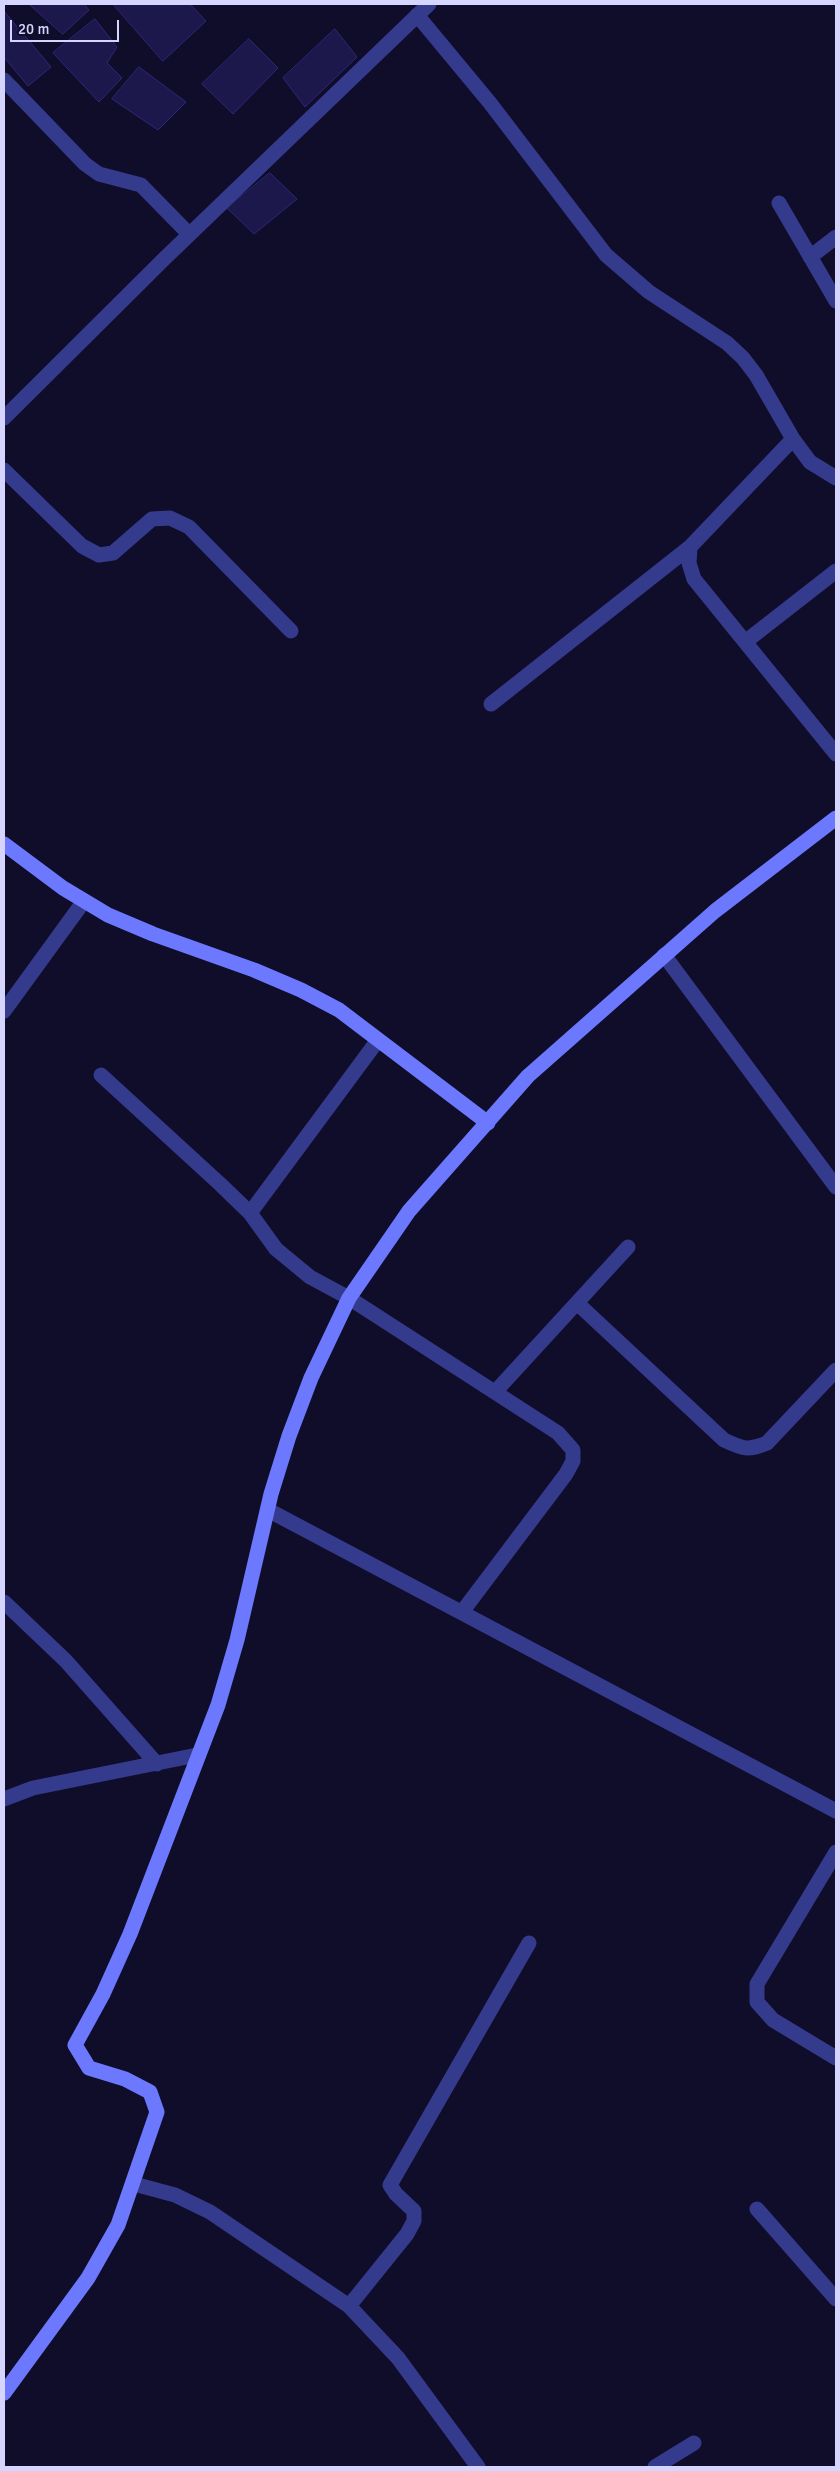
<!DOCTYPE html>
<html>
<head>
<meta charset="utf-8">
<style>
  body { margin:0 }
  #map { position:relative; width:840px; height:2471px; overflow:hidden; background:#0f0d29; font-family:Signika,sans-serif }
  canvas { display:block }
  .frame { position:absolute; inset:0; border:5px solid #d6d5ff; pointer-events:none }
  .scale { position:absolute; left:10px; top:20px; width:109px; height:22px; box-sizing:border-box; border:2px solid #d6d5ff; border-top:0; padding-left:6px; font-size:15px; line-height:18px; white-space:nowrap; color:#d6d5ff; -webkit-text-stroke:4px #0f0d29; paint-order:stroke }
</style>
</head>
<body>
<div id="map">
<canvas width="840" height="2471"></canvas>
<div class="frame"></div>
<div class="scale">20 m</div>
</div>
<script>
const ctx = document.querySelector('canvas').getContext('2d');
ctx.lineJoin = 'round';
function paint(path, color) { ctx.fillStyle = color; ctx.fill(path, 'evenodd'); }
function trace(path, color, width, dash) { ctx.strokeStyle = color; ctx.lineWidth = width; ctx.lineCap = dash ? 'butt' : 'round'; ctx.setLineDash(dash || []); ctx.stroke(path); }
const building = new Path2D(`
  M29,4H84L89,10L63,34Z
  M113,4H190L206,21L163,61Z
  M4,11L51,67L28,86L4,57Z
  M95,19L117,47L107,63L122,78L99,102L53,53Z
  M335,29L357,57L305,107L283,78Z
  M249,39L278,68L233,114L202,84Z
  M139,67L186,102L158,130L112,99Z
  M270,173L297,199L254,234L227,208Z`);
paint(building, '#1c184c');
trace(building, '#2f277a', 1);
trace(new Path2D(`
  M664,955L836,1187`), '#343a8c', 15);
trace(new Path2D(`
  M417,15L490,103L606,255L649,292L727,343L743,358L756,375L793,439L810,462L836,478
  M4,80L85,164L99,174L141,185L189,234
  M779,203L836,301
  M810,257L836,237
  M4,418L164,259L429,4
  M793,439L690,547L689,563L694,579L836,754
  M4,470L82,546L99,555L113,553L152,519L170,518L189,527L291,631
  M745,642L836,571
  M491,704L690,547
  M4,1011L84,901
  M101,1075L220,1184L250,1213L276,1249L310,1277L349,1298L558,1433L573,1450V1461L566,1474L462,1612
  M250,1213L378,1040
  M577,1303L724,1440C743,1449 748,1451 767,1443L836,1370
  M495,1392L628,1247
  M268,1510L836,1811
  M4,1602L66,1661L157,1764
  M4,1799L33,1788L197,1755
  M836,1852L757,1984V2002L773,2020L836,2058
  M134,2184L175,2195L210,2212L349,2306L398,2358L478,2467
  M757,2209L836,2299
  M349,2306L407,2234L414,2221V2211L396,2194L390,2185L529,1943
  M655,2467L694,2443`), '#343a8c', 15);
trace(new Path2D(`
  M4,844L63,888L108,915L153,934L254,970L301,990L339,1010L488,1123
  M4,2393L88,2278L118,2225L157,2112L150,2092L125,2079L89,2068L75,2045L103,1994L130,1934L218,1705L237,1640L271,1494L289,1436L311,1378L349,1298L409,1211L528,1076L715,911L836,818`), '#6c79ff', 15);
</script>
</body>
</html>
